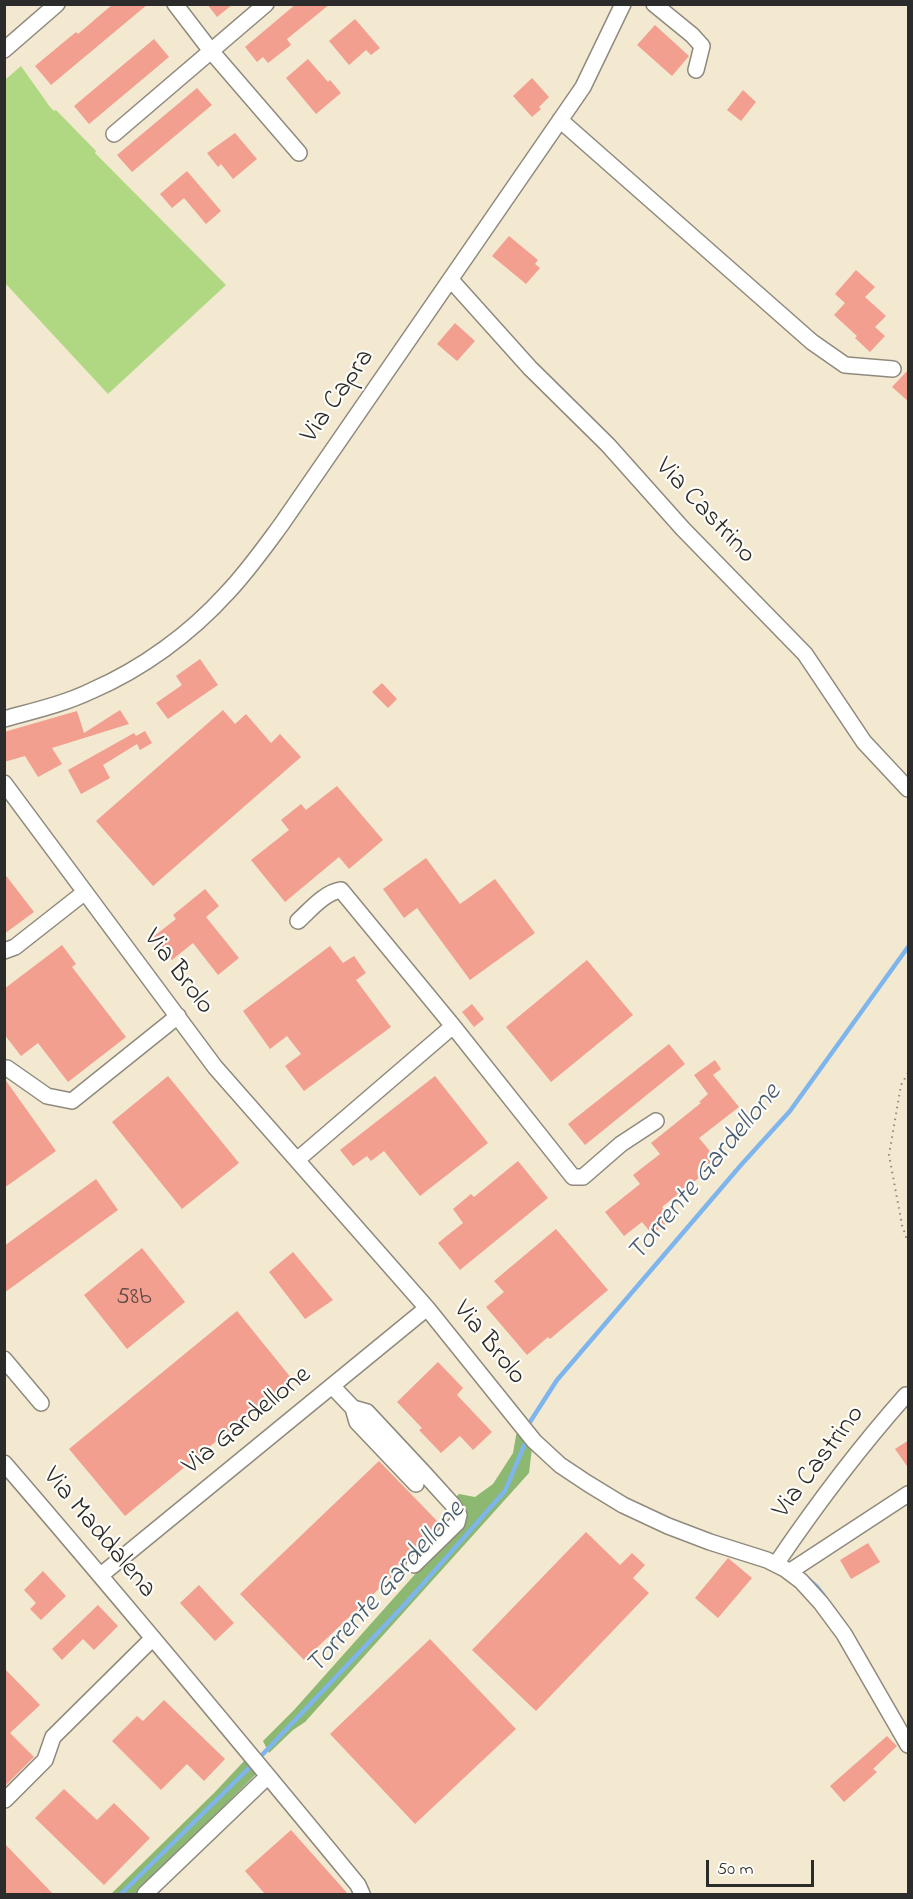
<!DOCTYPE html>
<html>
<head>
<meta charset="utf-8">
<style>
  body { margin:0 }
  #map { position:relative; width:913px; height:1899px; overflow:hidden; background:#f3e8d0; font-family:"Indie Flower",sans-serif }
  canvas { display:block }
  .frame { position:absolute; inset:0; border:6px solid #2b2b2b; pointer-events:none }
  .scale { position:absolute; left:706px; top:1860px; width:108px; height:27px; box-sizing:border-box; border:3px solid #2b2b2b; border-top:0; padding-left:8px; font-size:18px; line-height:21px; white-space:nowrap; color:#2b2b2b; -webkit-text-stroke:4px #fdfcf7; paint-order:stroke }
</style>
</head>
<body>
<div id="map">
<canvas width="913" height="1899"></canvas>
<div class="frame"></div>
<div class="scale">50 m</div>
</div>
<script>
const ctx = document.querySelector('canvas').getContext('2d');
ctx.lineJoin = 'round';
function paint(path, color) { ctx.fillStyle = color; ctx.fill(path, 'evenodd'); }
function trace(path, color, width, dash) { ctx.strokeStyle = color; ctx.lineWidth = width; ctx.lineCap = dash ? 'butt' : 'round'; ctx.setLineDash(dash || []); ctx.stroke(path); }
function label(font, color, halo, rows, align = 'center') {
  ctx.font = font + ' "Indie Flower",sans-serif'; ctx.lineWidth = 4.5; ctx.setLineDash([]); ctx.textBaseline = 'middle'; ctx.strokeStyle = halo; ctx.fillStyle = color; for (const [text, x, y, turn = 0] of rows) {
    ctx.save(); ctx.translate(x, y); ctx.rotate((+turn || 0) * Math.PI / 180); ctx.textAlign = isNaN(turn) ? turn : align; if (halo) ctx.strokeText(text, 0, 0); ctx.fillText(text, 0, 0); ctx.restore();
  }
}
paint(new Path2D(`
  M21,66L50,107L54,111L56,110L96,151L95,153L226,285L108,394L5,283V80Z`), '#b0d883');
paint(new Path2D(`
  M517,1430L532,1448L529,1473L305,1722L293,1730L269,1753L263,1741L294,1710L467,1516L453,1500L459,1494L475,1497L493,1484L513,1453Z
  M245,1760L257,1773L137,1894H111L215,1792Z`), '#8cb871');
trace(new Path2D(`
  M530,1422L557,1380L741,1165L790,1111L908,947
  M807,1578L817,1587L824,1596
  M263,1754L407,1602L505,1491L526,1441
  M121,1894L250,1767`), '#7eb5ed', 4.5);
paint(new Path2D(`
  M113,4H148L51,85L35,66L76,32L78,34Z
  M207,4H233L217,17Z
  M296,4H330L287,39L291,45L268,63L263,57L257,62L245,47Z
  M355,19L380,48L371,55L366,50L349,65L329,41Z
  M655,25L689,56L672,76L637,45Z
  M154,39L169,57L89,124L74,106Z
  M308,59L328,82L330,80L341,93L316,114L286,78Z
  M532,78L549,97L539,107L541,109L532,117L513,96Z
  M197,88L212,105L132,172L117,155Z
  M743,90L756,102L741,121L727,110Z
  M235,133L257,159L233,179L221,164L218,167L207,153Z
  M187,171L221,211L206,224L184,198L172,208L160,194Z
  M509,236L538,260L535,264L540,268L526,284L492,256Z
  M856,270L875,287L865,297L886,316L875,327L885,336L870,352L855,338L857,336L834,315L845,303L835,294Z
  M455,323L475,341L457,361L437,344Z
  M909,369V402L892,387Z
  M200,659L218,685L168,719L156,703L182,685L176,676Z
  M382,683L397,699L388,708L372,692Z
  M120,710L129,724L52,748L62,764L38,777L25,756L4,762V732L77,711L84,733Z
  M223,710L235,724L246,714L271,743L280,734L301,757L153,886L96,821Z
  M145,731L152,743L140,750L137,744L103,765L110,778L81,794L68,770L134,733L136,736Z
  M337,786L383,840L349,869L339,857L285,902L251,860L289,830L281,820L301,804L306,810Z
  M426,858L460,904L495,879L535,933L470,980L417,908L404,918L383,889Z
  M4,873L34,912L4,934Z
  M205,889L219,906L206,917L239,958L218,975L193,943L172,960L153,937L176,919L173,915Z
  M62,945L76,964L72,967L126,1037L68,1082L38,1043L21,1056L4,1034V989Z
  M330,946L343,963L354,956L366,973L356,980L391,1027L304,1091L285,1066L301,1054L287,1036L270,1049L243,1011Z
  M587,960L633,1015L551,1082L506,1027Z
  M472,1004L484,1019L474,1027L462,1012Z
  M669,1044L685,1064L585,1145L568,1124Z
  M715,1060L721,1069L713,1075L739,1107L699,1138L719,1162L662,1207L672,1219L652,1234L642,1222L624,1236L605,1212L640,1184L633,1175L660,1154L651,1143L701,1103L699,1102L708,1094L694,1075Z
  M168,1076L239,1163L182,1209L112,1122Z
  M435,1076L488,1143L420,1196L384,1151L371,1161L367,1156L353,1166L340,1150Z
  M4,1078L56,1151L4,1188Z
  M518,1161L548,1198L460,1270L438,1243L463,1223L453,1209L471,1194L474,1197Z
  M96,1179L118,1210L4,1293V1246Z
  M556,1229L608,1290L550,1339L548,1337L527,1355L486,1307L504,1292L494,1281Z
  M142,1248L185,1302L127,1349L84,1295Z
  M293,1252L333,1300L305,1319L269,1272Z
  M237,1311L292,1379L125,1516L69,1449Z
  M438,1362L463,1388L457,1395L492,1432L473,1450L460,1436L441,1453L419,1430L422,1428L397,1402Z
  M909,1440V1469L895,1449Z
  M379,1461L441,1525L407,1558L405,1564L304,1660L240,1594Z
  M586,1532L620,1565L632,1553L645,1565L633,1578L649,1593L536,1711L472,1650Z
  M868,1543L880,1562L851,1579L840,1560Z
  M728,1558L752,1578L718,1618L695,1598Z
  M43,1571L66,1596L41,1620L30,1609L36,1603L24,1590Z
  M199,1585L234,1623L215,1641L180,1603Z
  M98,1605L118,1626L94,1650L83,1639L62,1660L52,1649Z
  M430,1639L516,1729L415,1824L330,1734Z
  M4,1668L40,1705L10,1733L34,1757L4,1787Z
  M164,1700L225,1759L204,1781L187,1764L161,1790L112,1741L137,1716L143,1721Z
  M887,1736L897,1746L873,1769L877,1772L844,1802L830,1786Z
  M64,1789L97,1820L114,1803L150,1838L104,1885L35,1818Z
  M291,1830L348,1894H265L245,1871Z
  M4,1843L53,1894H4Z`), '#f29f90');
const minor = new Path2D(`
  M175,4L211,51L299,153
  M654,4L692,35L702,46L696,70
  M4,50L57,4
  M560,120L812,342L845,365L893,369
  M114,134L266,4
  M451,280L530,368L608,445L683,529L805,654L864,742L908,789
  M4,719C33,711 64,704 91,691C142,669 190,634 227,593C247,572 264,548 281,525L583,87L623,4
  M4,783L215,1067L427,1308L534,1441L560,1465L587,1483L623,1505L668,1526L710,1542L767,1560L785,1569L801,1581L821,1603L844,1634L908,1745
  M298,921C310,910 325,892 341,890L453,1026L573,1177H583L621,1144L656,1121
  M4,951L15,947L85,892
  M4,1069L7,1068L47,1096L72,1101L178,1016
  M297,1160L453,1026
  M4,1359L41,1403
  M332,1386L353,1408L357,1422L416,1484
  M353,1408L367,1412L423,1472L452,1504L459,1515L457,1523L414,1565
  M4,1463C124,1602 241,1743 358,1885L362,1894
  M776,1564C816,1505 859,1448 906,1395L908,1397
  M789,1572L908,1494
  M101,1575L427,1308
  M5,1800L45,1760L53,1737L153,1638
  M145,1894L268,1776`);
trace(minor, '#8f8a7e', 18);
trace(new Path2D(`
  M908,1073L901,1085L889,1155L902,1225L908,1243`), '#8f8a7e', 2, [1.5, 4.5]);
trace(minor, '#fff', 15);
label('24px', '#5d4844', null, [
  ["58b",134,1299]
]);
label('27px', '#2b2b2b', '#fdfcf7', [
  ["Via Capra",339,397,-55],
  ["Via Castrino",704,512,47],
  ["Via Brolo",177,973,53],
  ["Via Brolo",488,1344,51],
  ["Via Gardellone",248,1422,-39],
  ["Via Castrino",820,1463,-53],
  ["Via Maddalena",98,1534,50]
]);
label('italic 28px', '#485b6f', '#fdfcf7', [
  ["Torrente Gardellone",706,1174,-50],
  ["Torrente Gardellone",387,1589,-48]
]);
</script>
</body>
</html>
